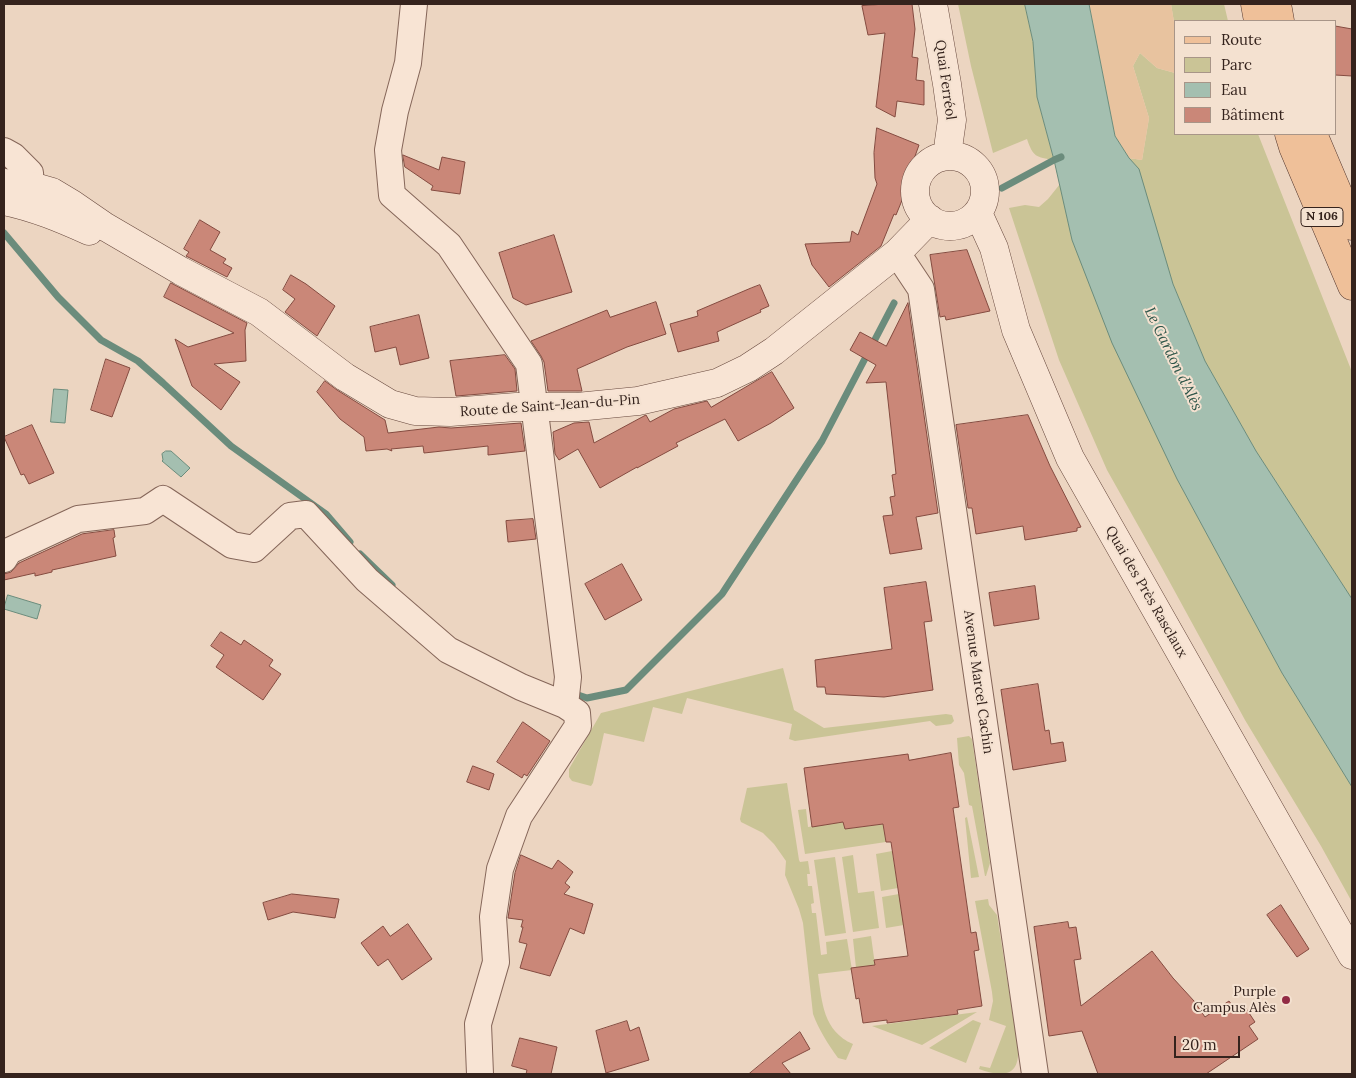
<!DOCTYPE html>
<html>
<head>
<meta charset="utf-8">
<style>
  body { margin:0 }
  #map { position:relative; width:1356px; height:1078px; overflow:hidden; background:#ecd5c1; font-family:Lora,serif }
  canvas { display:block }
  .frame { position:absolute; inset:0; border:5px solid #35231d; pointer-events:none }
  .legend { position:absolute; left:1174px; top:20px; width:162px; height:115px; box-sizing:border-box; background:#f4e1d0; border:1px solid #a89588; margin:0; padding:6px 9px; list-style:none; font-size:15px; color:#35231d }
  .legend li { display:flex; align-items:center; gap:10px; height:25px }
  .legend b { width:25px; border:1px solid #a89588 }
  .scale { position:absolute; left:1174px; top:1036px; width:66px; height:22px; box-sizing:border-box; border:2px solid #35231d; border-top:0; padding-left:6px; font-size:15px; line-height:18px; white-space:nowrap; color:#35231d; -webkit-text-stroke:4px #f4e1d0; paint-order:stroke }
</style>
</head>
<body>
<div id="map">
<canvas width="1356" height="1078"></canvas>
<div class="frame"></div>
<ul class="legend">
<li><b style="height:6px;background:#efc099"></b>Route</li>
<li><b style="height:14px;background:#cac496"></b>Parc</li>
<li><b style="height:14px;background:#a4bfb0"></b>Eau</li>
<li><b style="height:14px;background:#ca8778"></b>Bâtiment</li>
</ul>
<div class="scale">20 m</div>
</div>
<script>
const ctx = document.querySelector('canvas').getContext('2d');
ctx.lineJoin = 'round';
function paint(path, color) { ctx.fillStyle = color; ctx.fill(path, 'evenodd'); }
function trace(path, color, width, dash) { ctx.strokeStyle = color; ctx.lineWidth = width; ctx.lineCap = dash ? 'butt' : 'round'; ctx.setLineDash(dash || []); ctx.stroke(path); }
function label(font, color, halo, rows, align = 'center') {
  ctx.font = font + ' Lora,serif'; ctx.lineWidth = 4; ctx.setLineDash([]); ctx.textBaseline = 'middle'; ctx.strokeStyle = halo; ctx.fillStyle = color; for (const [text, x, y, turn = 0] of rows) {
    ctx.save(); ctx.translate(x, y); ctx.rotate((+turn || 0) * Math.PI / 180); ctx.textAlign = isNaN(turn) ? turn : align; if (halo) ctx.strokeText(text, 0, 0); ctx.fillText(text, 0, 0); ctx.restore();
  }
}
paint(new Path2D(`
  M958,4H1025L1033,42L1037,97L1054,160C1036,157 1033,157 1027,139L993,153L971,66Z
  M1171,4H1224L1228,21H1175V28Z
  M1140,53L1157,68L1175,73V134H1258L1352,372V599L1256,451L1205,361L1173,284L1129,158L1142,160L1149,118L1133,66Z
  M1060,184L1072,240L1177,479L1282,673L1352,787V902L1321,846L1245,720L1162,568L1107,470L1059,360L1009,208L1025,205L1039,207L1048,199Z
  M783,668L794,710L824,728L946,714L952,715L954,721L951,724L936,726L930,721L795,741L789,739L792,724L687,698L682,714L653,707L644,742L604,733L593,783L591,786L572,781L569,777V769L601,713Z
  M969,736L972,739L990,863L986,876H985L972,806L969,805L964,773L959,765L957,738Z
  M787,783L799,860L800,862L808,861L810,874H807L808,886H812L814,903L811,904L812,913H816L821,955L827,954L826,942L847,939L852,970L818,974C822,1002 823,1031 853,1044L846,1060L838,1058C828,1044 819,1030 813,1014L803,923L799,909L785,875L786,861L774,844L763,833L741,822L740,819L747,788Z
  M806,809L808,827L843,822L845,829L883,824L886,842L805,854L798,810Z
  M967,817L979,877L971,878L965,818Z
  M892,851L898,888L881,891L876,854Z
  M853,855L858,893L874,891L879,928L853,932L842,857Z
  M835,857L846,933L825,936L814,860Z
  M899,894L904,925L886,928L882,897Z
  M988,899L989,905L997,915L1018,1048C1020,1078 1001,1077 979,1069L980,1066L990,1068L1006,1026L989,1020L993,1001L992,992L975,901Z
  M871,936L875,965L856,968L853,939Z
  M977,1012L922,1045L872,1026Z
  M973,1020L981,1023L966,1063L929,1048Z`), '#cac496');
paint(new Path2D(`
  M1089,4H1171L1175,28V73L1157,68L1140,53L1133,66L1149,118L1142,160L1129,158L1115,136Z`), '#e8c39f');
const water = new Path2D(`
  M1025,4H1089L1115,136L1129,158L1139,169L1173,284L1205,361L1256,451L1352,599V787L1282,673L1177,479L1112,343L1072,240L1054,160L1037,97L1033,42Z
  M54,389L68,390L65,423L51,422Z
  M166,451H171L190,468L181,477L162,461L163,460L162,454Z
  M8,595L41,605L37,619L4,609Z`);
paint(water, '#a4bfb0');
trace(water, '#6b8c7c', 1);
trace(new Path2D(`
  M1002,188L1054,160L1061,157
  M4,233L58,297L101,340L138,361L163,383L231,446L326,514L350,542
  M360,554L392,585
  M572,693L587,698L626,690L722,594L822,441L894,303`), '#6b8c7c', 7);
const building = new Path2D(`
  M886,4H912L915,29L912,57L918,58L916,80L924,81V105L897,101L895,117L876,107L885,33L868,35L862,6Z
  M1335,26L1352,29V76L1335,75Z
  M877,128L919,145L904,187L907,188L896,215L894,214L881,246L829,287L812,265L805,244L850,242L852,231L858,235L877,184L875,178L874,153Z
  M403,155L439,170L442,157L465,162L460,194L431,190L433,186L405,167Z
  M200,220L220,232L210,250L226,259L223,263L232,268L227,277L186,256L189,252L184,249Z
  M554,235L572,292L526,305L513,298L499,253Z
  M967,250L990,311L946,320L945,316L940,317L930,255Z
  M291,275L306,284L335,306L317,336L285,312L295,299L283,290Z
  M171,283L247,323L245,330L246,361L214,364L240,382L221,410L192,386L175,339L188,347L234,333L164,297Z
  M760,285L769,306L760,310L761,312L717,332L719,341L678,352L670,324L698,316L697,311L751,288Z
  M656,302L666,334L627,347L577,369L582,391H548L544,362L541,356L531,341L607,310L610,317Z
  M908,303L938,513L916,517L922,549L890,554L883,516L893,515L890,497L895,496L892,475L896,474L886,382L866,383L876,365L850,350L860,332L886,346Z
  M419,315L429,358L400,365L396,347L375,352L370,327Z
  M505,355L515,369L517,391L456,396L450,361Z
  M106,359L130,368L112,417L91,410Z
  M772,372L794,408L771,423L738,441L725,419L676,443L678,446L637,468V467L600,488L578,449L559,460L555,454L553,432L574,423L589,422L594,443L644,416L646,415L650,422L674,409L707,401L711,407Z
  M325,381L337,390L385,420L388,433L439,427L451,428L521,423L525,451L488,455V446L424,453L423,446L391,449L392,451L387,449L366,451L364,437L340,419L317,392Z
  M1028,415L1050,466L1081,527L1077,528V531L1025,540L1023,526L976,534L972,508H968L956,425Z
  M32,425L54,473L29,484L24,474L21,475L4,437Z
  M533,519L536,539L508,542L506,521Z
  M114,530L115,537L113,538L116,556L52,570V572L35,576V573L4,580V574L11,572L19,563L82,534Z
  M622,564L642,600L605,620L585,584Z
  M926,582L932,621L924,622L933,690L884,697L826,694L825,687H817L815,660L892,649L884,588Z
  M1035,586L1039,619L994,626L989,593Z
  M221,632L241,645L244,640L273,660L269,666L281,674L263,700L216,667L224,655L211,646Z
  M1038,684L1045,731L1049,730L1051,744L1063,742L1066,761L1013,770L1001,690Z
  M523,722L550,741L527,776L524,774L522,778L497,762Z
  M951,753L959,807L953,808L971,933L976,932L979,950L974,951L982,1006L957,1010L958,1014L887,1023V1020L863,1023L859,998L856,999L851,968L875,965L874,960L908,956L891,842H886L883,824L845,829L843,822L812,827L804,768L908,754L909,760Z
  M473,766L494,774L489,790L467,782Z
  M521,855L552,869L558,860L573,872L565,883L570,887L564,894L593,904L584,934L570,928L550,976L520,968L527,944L519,942L523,927H521L523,920L508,918L515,873Z
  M292,894L339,899L335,918L293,912L268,920L263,903Z
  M1281,905L1309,949L1297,957L1267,915Z
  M1068,922L1069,928L1076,927L1081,959L1074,960L1081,1006L1152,951L1173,978L1194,1001L1205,1017L1229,1001L1237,1012L1245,1007L1255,1022L1249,1026L1258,1039L1206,1074H1098L1082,1031L1049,1036L1034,927Z
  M408,924L432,959L402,980L388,959L378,966L361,943L383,926L390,936Z
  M627,1021L630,1031L639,1027L649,1060L606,1073L596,1031Z
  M800,1032L810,1049L782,1063L791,1074H749Z
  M520,1038L557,1047L551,1074H526L527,1070L512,1066Z`);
paint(building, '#ca8778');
trace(building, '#844b40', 1);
const minor = new Path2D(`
  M414,4L408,63L395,111L388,150L392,195L449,245L529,364L568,677L565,705
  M4,151L13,156L30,173L31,186
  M897,253L921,289L1035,1074
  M4,559L9,551L78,519L145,511L163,499L232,545L254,549L290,516L306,514L367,580L448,650L521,687L565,705L577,713L578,726L519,816L500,869L493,917L496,962L478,1024L480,1074`);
const secondary = new Path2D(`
  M933,4L947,84L952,120L949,141L948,156
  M915 191a35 35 0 1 1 70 0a35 35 0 1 1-70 0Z
  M4,183L31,186L52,192L72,204L104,226L181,271L259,312L345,377L390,404L415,411L450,412L516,407H577L638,401L717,383L748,368L774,351L897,253L930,219
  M4,201C34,207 62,219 89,231
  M978,213L994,248L1016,330L1070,458L1352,955`);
const primary = new Path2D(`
  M1255,4L1258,21
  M1277,4L1280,21
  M1289,134L1293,147L1352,286
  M1313,134L1352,226`);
trace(minor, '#856659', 28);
trace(secondary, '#67483d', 29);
trace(primary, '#53362e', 29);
trace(minor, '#f8e4d4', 26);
trace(secondary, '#f8e4d4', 28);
trace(primary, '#efc099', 28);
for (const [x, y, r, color] of [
  [1286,1000,5,"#922b44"]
]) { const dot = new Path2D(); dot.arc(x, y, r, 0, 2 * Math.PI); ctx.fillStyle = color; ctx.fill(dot); trace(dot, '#f4e1d0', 2); }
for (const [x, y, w] of [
  [1322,217,42]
]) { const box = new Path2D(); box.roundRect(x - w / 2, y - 9.5, w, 19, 4); ctx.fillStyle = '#f4e1d0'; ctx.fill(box); trace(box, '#35231d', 1); }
label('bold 12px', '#35231d', null, [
  ["N 106",1322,217]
]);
label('14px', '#35231d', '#f4e1d0', [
  ["Quai Ferréol",945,80,82],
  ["Route de Saint-Jean-du-Pin",550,406,-4],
  ["Quai des Près Rasclaux",1146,592,60],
  ["Avenue Marcel Cachin",978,682,82]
]);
label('14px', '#35231d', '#f4e1d0', [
  ["Purple",1276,992],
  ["Campus Alès",1276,1008]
], 'right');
label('italic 15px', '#2d5549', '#f4e1d0', [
  ["Le Gardon d'Alès",1173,359,64]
]);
</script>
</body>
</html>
